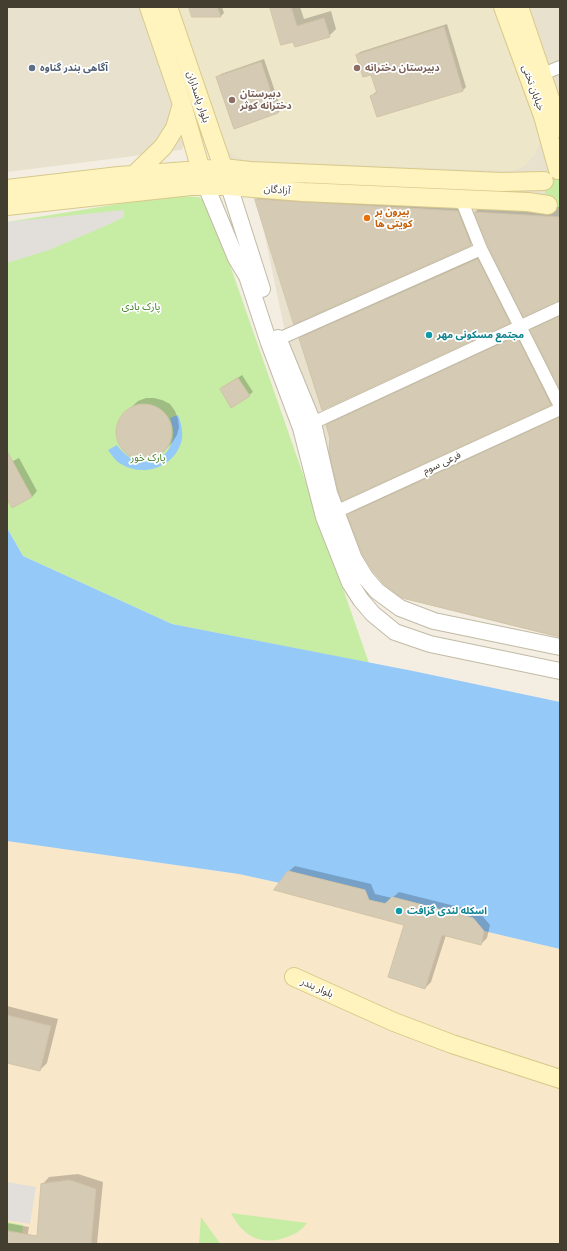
<!DOCTYPE html>
<html>
<head>
<meta charset="utf-8">
<style>
  body { margin:0 }
  #map { position:relative; width:567px; height:1251px; overflow:hidden; background:#f3eee1; font-family:"PT Sans",sans-serif }
  canvas { display:block }
  .frame { position:absolute; inset:0; border:8px solid #443e31; pointer-events:none }
</style>
</head>
<body>
<div id="map">
<canvas width="567" height="1251"></canvas>
<div class="frame"></div>
</div>
<script>
const ctx = document.querySelector('canvas').getContext('2d');
ctx.lineJoin = 'round';
function paint(path, color) { ctx.fillStyle = color; ctx.fill(path, 'evenodd'); }
function trace(path, color, width, dash) { ctx.strokeStyle = color; ctx.lineWidth = width; ctx.lineCap = dash ? 'butt' : 'round'; ctx.setLineDash(dash || []); ctx.stroke(path); }
function label(font, color, halo, rows, align = 'center') {
  ctx.font = font + ' "PT Sans","Noto Sans Arabic",sans-serif'; ctx.lineWidth = 3.5; ctx.setLineDash([]); ctx.textBaseline = 'middle'; ctx.strokeStyle = halo; ctx.fillStyle = color; for (const [text, x, y, turn = 0] of rows) {
    ctx.save(); ctx.translate(x, y); ctx.rotate((+turn || 0) * Math.PI / 180); ctx.textAlign = isNaN(turn) ? turn : align; if (halo) ctx.strokeText(text, 0, 0); ctx.fillText(text, 0, 0); ctx.restore();
  }
}
paint(new Path2D(`
  M7,7H560V638L379,592L324,517L264,232L255,199L225,149L198,126L181,150L7,172Z`), '#e7e1ce');
paint(new Path2D(`
  M7,841L239,874L280,883L275,890L481,945L484,931L560,949V1244H7Z`), '#f8e7c8');
paint(new Path2D(`
  M173,7H495L540,129L541,141L535,154L525,166L512,171L247,161L236,157L225,149Z`), '#eee6c8');
paint(new Path2D(`
  M560,173V208C540,202 540,179 560,173Z
  M179,196L199,197L209,205L369,663L172,624L23,556L7,528V222L143,200Z
  M231,1213L307,1223C301,1231 294,1235 284,1238C260,1246 242,1235 231,1213Z
  M201,1217L219,1242L222,1244H199Z
  M7,1222L23,1225L22,1233L7,1230Z`), '#c7eda4');
paint(new Path2D(`
  M124,210V217L103,227L49,250L7,263V222Z
  M7,1182L36,1187L30,1224L7,1220Z`), '#e2dfda');
paint(new Path2D(`
  M178,415C181,423 183,430 182,439C176,467 144,478 121,464C115,461 112,455 108,450L117,445C133,470 169,466 173,437C174,430 172,424 170,418Z
  M129 431a14 14 0 1 1 28 0a14 14 0 1 1-28 0Z
  M7,528L23,556L172,624L413,671L560,702V949L484,931L473,918L393,897L385,903L369,900L365,890L288,871L280,883L239,874L7,841Z`), '#94c9f8');
paint(new Path2D(`
  M190,7H222L224,13L221,16H193Z
  M271,7H300L304,19L331,11L336,29L329,36L294,41Z
  M447,24L466,87L463,90L371,96L377,91L372,74L357,55L360,52Z
  M264,59L281,109L278,113L218,77L221,74Z
  M266,190L468,201L481,234L471,244L295,323L256,200Z
  M485,203L560,207V300L475,212Z
  M488,249L519,312L509,322L300,339L310,329Z
  M560,312V387L531,330L541,320Z
  M527,327L560,394L550,404L331,438L327,425L338,415Z
  M242,375L253,392L249,395L221,389Z
  M146,398H154L162,400L170,404L175,411L178,419L179,427L177,435L172,443L165,450L158,456L150,459H142L133,458L126,453L121,446L118,438L117,430L119,422L123,415L138,401Z
  M560,413V636L403,597L349,515L358,505Z
  M19,458L37,491L32,497H7V464Z
  M295,866L371,884L375,894L392,898L399,892L479,912L490,925L487,938L481,944L446,935L431,982L425,988L405,924L288,872Z
  M7,1006L58,1019L47,1063L40,1070L7,1062Z
  M78,1174L103,1182L97,1244H37L42,1185L49,1177Z
  M7,1223L29,1227L26,1244H7Z`), '#0003');
const building = new Path2D(`
  M189,7H217L221,17H192Z
  M270,7H291L297,26L324,18L330,37L295,47L293,42L281,45Z
  M444,27L463,91L377,117L370,96L377,93L371,75L363,77L356,55Z
  M261,62L278,113L234,129L216,77Z
  M255,199L458,211L471,245L294,324Z
  M474,212L560,217V301L523,317L488,246Z
  M478,259L510,323L322,410L299,338Z
  M560,316V389L530,330Z
  M517,336L551,405L342,501L338,490L329,452L330,438L326,425Z
  M238,378L250,396L231,408L220,389Z
  M116 432a28 28 0 1 1 56 0a28 28 0 1 1-56 0Z
  M560,417V637L402,598L384,584L373,571L363,555L347,515Z
  M7,451L32,497L12,508L7,499Z
  M288,871L365,890L369,900L385,904L392,897L473,918L484,931L481,945L442,935L425,989L388,977L404,925L274,890Z
  M7,1015L51,1026L40,1071L7,1063Z
  M70,1180L96,1189L91,1244H7V1231L37,1236L41,1184Z`);
paint(building, '#d5cbb5');
trace(building, '#d1c3a7', 1);
const minor = new Path2D(`
  M543,74L560,67
  M461,199L481,249
  M272,342L481,249L560,406
  M306,426L560,308
  M329,515L560,409`);
const tertiary = new Path2D(`
  M206,186L236,258L247,276L269,343L301,428L324,517L350,583L361,600L373,614L395,632L430,644L560,671
  M229,186L262,289
  M278,338L313,423L329,493L354,559L365,577L377,591L400,608L434,621L560,647`);
const secondary = new Path2D(`
  M149,7L182,104L204,181
  M168,7L227,179
  M503,7L543,116L558,170
  M519,7L560,128
  M134,175L163,147L175,128L182,104
  M7,189L119,176L201,170L223,168L250,171L501,182L544,181
  M7,206L191,186H229L303,192L528,202L548,205
  M294,977L394,1022L452,1044L560,1079`);
trace(minor, '#c1baa5', 14);
trace(tertiary, '#c1baa5', 18);
trace(secondary, '#d8c98a', 20);
trace(minor, '#fff', 12);
trace(tertiary, '#fff', 16);
trace(secondary, '#fff4be', 18);
for (const [x, y, r, color] of [
  [32,68,4,"#5c6f8a"],
  [357,68,4,"#8d6e63"],
  [232,100,4,"#8d6e63"],
  [367,218,4,"#e8710a"],
  [429,335,4,"#0f9aa8"],
  [399,911,4,"#0f9aa8"]
]) { const dot = new Path2D(); dot.arc(x, y, r, 0, 2 * Math.PI); ctx.fillStyle = color; ctx.fill(dot); trace(dot, '#fff', 1.5); }
label('bold 10px', '#4e5e75', '#fff', [
  ["آگاهی بندر گناوه",40,68]
], 'left');
label('bold 10px', '#785e54', '#fff', [
  ["دبیرستان دخترانه",365,68],
  ["دبیرستان",240,94],
  ["دخترانه کوثر",240,106]
], 'left');
label('10px', '#443e31', '#fff', [
  ["خیابان تختی",533,88,70],
  ["بلوار پاسداران",198,97,72],
  ["آزادگان",277,190,5],
  ["فرعی سوم",442,463,-25],
  ["بلوار بندر",317,988,24]
]);
label('bold 10px', '#c56008', '#fff', [
  ["بیرون بر",375,212],
  ["کویتی ها",375,224]
], 'left');
label('10px', '#3c7c1f', '#fff', [
  ["پارک بادی",141,307],
  ["پارک خور",148,458]
]);
label('bold 10px', '#0d838f', '#fff', [
  ["مجتمع مسکونی مهر",437,335],
  ["اسکله لندی گزافت",407,911]
], 'left');
</script>
</body>
</html>
